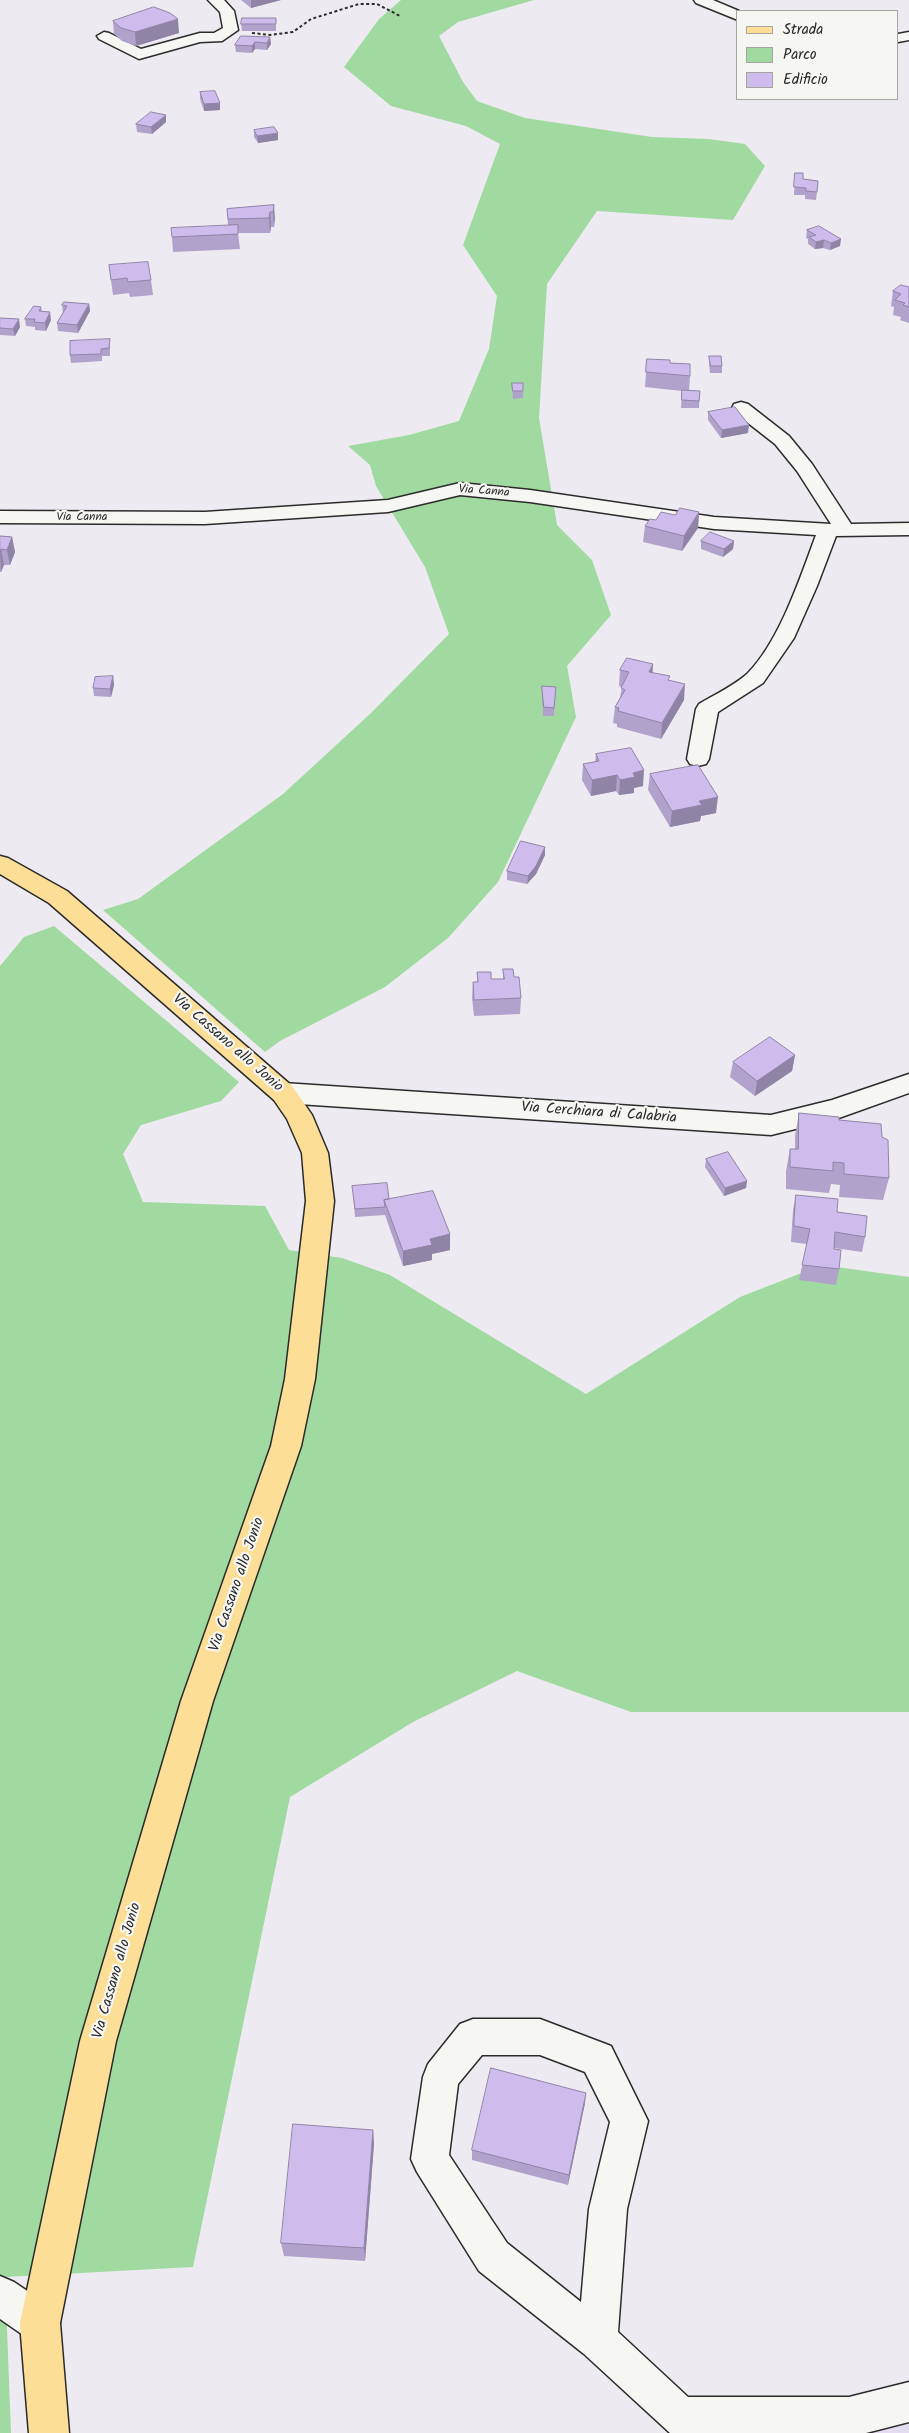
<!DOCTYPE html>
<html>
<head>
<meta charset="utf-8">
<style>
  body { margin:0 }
  #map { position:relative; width:909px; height:2433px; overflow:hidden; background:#eeeaf1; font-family:Kalam,sans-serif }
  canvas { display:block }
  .legend { position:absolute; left:736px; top:10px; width:162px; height:90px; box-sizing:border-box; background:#f6f6f2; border:1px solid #a5a5a2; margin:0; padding:6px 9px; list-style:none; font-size:15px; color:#2b2b2b }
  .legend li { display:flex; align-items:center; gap:10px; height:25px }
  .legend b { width:25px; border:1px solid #a5a5a2 }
</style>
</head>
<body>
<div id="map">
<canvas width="909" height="2433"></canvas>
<ul class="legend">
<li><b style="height:6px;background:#fcde96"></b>Strada</li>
<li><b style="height:14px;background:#a0daa0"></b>Parco</li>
<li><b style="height:14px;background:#cebced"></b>Edificio</li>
</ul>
</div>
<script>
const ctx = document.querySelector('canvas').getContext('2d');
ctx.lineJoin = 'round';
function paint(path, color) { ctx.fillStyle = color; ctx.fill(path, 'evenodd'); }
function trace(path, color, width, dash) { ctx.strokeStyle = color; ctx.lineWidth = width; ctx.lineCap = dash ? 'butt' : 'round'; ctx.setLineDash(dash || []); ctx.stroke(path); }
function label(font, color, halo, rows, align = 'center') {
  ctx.font = font + ' Kalam,sans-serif'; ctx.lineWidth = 4.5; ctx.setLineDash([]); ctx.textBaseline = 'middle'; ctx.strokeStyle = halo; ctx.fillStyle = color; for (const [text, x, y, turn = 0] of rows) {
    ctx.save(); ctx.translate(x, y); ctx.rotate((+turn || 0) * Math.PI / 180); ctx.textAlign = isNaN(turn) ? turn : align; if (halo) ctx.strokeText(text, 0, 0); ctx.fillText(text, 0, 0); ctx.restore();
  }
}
paint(new Path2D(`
  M909,2421V2433H854Z`), '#e4dcf0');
paint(new Path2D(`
  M401,0H534L458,22L439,36L463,82L477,101L525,118L652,137L709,139L745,144L765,166L733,220L597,211L547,284L539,418L557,525L592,560L611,615L567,666L576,717L498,882L448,938L385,987L280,1041L265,1052L103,910L138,899L283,794L371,713L449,634L425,567L376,486L370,465L348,446L409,435L459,421L489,349L497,296L463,245L500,144L466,126L391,106L344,67L379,19Z
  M54,926L239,1082L221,1101L141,1125L123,1154L143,1202L265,1206L289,1250L342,1258L390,1275L586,1394L740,1297L822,1265L909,1277V1712H631L517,1671L413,1722L290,1797L193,2267L5,2277L11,2433H0V966L24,937Z`), '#a0daa0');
const minor = new Path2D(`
  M208,0H224L234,11L238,30L222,41L200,42L139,59L99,39L97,36L104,32L109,33L141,49L200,33H214L223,28L220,12Z
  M694,0H713L739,11L738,20L696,3Z
  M909,32V40L898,42V34Z
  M741,402L748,404L789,436L812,464L851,524L909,523V535L836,536L817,586L794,638L763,683L718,712L709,759L706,764L698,766L690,764L687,759L696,709L699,704C714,695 735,685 748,673C780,640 800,578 816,535L714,529L530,502L460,495L388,512L205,524L0,523V511L205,512L388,500L460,483L530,490L714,517L831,524L797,471L775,444L734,412L732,408L734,404Z
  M909,1074V1093L836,1119L771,1135L283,1103L274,1100L270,1093L274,1086L283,1083L771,1115L832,1100Z
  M473,2019H540L611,2046L648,2121L627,2209L618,2332L688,2397H849L909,2382V2422L866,2433H670L584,2354L479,2271L417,2172L411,2159L423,2077L428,2064L460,2024ZM482,2055H540L585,2072L610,2122L589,2209L581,2302L507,2243L449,2155L458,2084Z
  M0,2276L14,2282L54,2309L60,2323L54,2337L40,2343L26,2337L0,2319Z`);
const major = new Path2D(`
  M0,856L8,858L67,891L292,1086L312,1115L328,1153L334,1201L315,1379L301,1446L213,1701L116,2041L60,2323L69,2433H29L20,2323L80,2041L181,1701L271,1446L285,1379L306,1201L302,1153L287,1119L274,1100L49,903L0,874Z`);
trace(minor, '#2b2b2b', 3);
trace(major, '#2b2b2b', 3);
trace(new Path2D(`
  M252,33L270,35L293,32L311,19L359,4H377L400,16`), '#2b2b2b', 2, [3, 2.5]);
paint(minor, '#f6f6f2');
paint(major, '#fcde96');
paint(new Path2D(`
  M241,0H281L251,8Z
  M276,18V31H242L241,24Z
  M113,21L179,33L136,46L122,41L114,34Z
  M270,37L271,44L267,50L255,49L252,53L236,52L235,45Z
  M200,92L220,110L204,111L200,99Z
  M166,122L152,134L137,132L136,124Z
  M254,130L278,140L258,143L254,137Z
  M795,173L803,179L818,181L816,200L805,199V195H794Z
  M274,205V227H271L270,233H238L240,249L173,252L172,237L228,226L227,209Z
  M807,230L840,246L830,250L823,248L815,249L808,244V239L806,238Z
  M109,265L151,280L153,295L130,297L129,293L113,295Z
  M909,287V323L900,320L901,317L893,315L894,307L891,306L893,291Z
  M89,304L90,311L78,333L58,331L57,323L63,313L62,305Z
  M41,307L42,311L51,320L46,331L35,330V327L26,326L25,319Z
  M0,318L20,327L15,336L0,335Z
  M110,339V356H102V361L71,363L70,355Z
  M709,356L722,366V373H710L709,364Z
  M647,359L670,363L690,376L689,391H700L699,408H681L682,391L645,387Z
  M512,383H523V398L513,399Z
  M708,412L748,433L721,438L708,420Z
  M699,512L698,528L682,551L643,542L645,526L656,520L675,515Z
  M0,536L12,537L15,552L10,565H4L1,572H0Z
  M701,541H734L733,549L723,557L701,549Z
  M653,664L652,673L670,681L684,700L661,739L617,727V724L613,723L615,707L620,698L622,687L619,686L620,670Z
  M113,676L114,685L111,697L94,696L93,688Z
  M542,686L556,687L554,716H543L542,694Z
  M596,754L643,786L634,788V793L619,795L616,791L591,796L582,780L583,764L595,762Z
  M650,774L716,813L701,816L700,821L670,827L648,790Z
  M545,847V855L536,874L527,884L507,880V871Z
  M503,969L514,977L521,998L520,1014L474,1016L472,998L473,982H477V972L491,979H503Z
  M795,1055L792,1071L755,1096L730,1077L733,1062Z
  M799,1113L839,1120L882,1137L889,1178L883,1200L839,1197L840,1185L831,1184L829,1193L786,1189V1171L790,1149H795V1136Z
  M706,1159L747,1181L746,1188L724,1196L705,1167Z
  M353,1194L389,1199L450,1234V1250L432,1254V1260L403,1266L385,1215L355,1217Z
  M796,1195L837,1212L865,1237L862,1252L834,1248L839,1269L836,1285L799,1280L807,1244L791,1242L793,1210Z
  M585,2103L568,2185L472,2160V2150Z
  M373,2130L374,2144L365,2261L284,2256L281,2243Z`), '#b1a2cc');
paint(new Path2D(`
  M251,0H281L251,8Z
  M178,19L179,33L136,46L135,32Z
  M270,37L271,44L267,50V43Z
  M255,42V49L252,53V46Z
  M220,103V110L204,111V104Z
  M166,115V122L152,134L151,127Z
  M278,133V140L258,143L257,136Z
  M274,205L275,219L274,227L273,212Z
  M270,212L271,227L270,233L269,218Z
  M841,239L840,246L830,250L831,243Z
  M824,240L823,248L815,249L816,242Z
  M89,304L90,311L78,333L77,325Z
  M50,312L51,320L46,331L45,323Z
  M19,319L20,327L15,336L13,329Z
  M749,425L748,433L721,438L722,430Z
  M699,512L698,528L682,551L684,536Z
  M12,537L15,552L10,565L7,550Z
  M734,541L733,549L723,557L724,549Z
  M1,549L4,565L1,572L0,551Z
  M653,664L652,679L649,672Z
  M113,676L114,685L111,697L110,689Z
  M685,684L684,700L661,739L662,723Z
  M644,770L643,786L634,788V793L619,795L620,780L633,773Z
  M617,775L616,791L591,796L592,780Z
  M718,797L716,813L701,816L700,821L670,827L672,811L699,801Z
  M545,847V855L536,874L527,884L528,876Z
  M795,1055L792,1071L755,1096L757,1081Z
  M747,1181L746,1188L724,1196L725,1188Z
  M450,1234V1250L432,1254V1260L403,1266V1251L430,1239Z
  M586,2093L585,2103L568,2185L569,2175Z
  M373,2130L374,2144L365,2261L364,2248Z`), '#9084a6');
const building = new Path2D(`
  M154,7L170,13L178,19L135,32L121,28L113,21Z
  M242,18H276V24H241Z
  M241,36L270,37L267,43L255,42L252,46L235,45Z
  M215,91L220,103L204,104L200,92Z
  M151,112L166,115L151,127L136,124Z
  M274,127L278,133L257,136L254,130Z
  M795,173H803V179L818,181L817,192L806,191V188L794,187Z
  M274,205L273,212H270L269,218L228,219L227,209Z
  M238,225V234L172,237L171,228Z
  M819,226L841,239L831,243L824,240L816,242L809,237L816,235L807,230Z
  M148,262L151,280L128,282L127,278L111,280L109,265Z
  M901,285L909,287V307L903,305L905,303L895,300L901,294L893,291Z
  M64,302L89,304L77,325L57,323L67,306L62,305Z
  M34,306L41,307L39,311L50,312L45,323L34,322L35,319H25Z
  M0,318L19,319L13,329L0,328Z
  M110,339L109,348L101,349V354L70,355V341Z
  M709,356H721L722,366H711Z
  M647,359L670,360V363L690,364V376L646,372Z
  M512,383H523V391H513Z
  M682,390L700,391L699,401L682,400Z
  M735,407L749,425L722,430L708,412Z
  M680,508L699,512L684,536L645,526L650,519L656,520L661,512L675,515Z
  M710,532L734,541L724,549L701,541Z
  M0,536L12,537L7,550L1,549L0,551Z
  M627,658L653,664L649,672L670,676L668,680L685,684L662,723L618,711L619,708L615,707L625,690L621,688L629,672L620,670Z
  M113,676L110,689L93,688L95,677Z
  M542,686L556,687L554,708L544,707Z
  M631,748L644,770L633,773L635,777L620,780L617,775L592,780L583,764L599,761L596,754Z
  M698,765L718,797L699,801L702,805L672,811L650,774Z
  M521,841L545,847L536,866L528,876L507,871Z
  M503,969H513L514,977H519L521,998L474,1000L473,982H478L477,972H491V979H504Z
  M770,1037L795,1055L757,1081L733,1062Z
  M799,1113L839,1117V1120L881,1124L882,1137L888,1140L889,1178L844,1174V1163L833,1162V1171L790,1167V1149H798Z
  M728,1152L747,1181L725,1188L706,1159Z
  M387,1183L389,1199L384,1200L385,1207L355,1209L352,1186Z
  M433,1191L450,1234L430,1239L432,1245L403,1251L384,1200Z
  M796,1195L838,1199L837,1212L867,1216L865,1237L835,1232L834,1249L841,1250L839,1269L802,1265L810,1229L794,1226Z
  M491,2068L586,2093L569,2175L472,2150Z
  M293,2124L373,2130L364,2248L281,2243Z`);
paint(building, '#cebced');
trace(building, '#9084a6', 1);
label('12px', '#2b2b2b', '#f6f6f2', [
  ["Via Canna",484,492,4],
  ["Via Canna",82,518]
]);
label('15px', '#2b2b2b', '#f6f6f2', [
  ["Via Cassano allo Jonio",227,1044,41],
  ["Via Cerchiara di Calabria",599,1114,4],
  ["Via Cassano allo Jonio",238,1585,-71],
  ["Via Cassano allo Jonio",118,1971,-74]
]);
</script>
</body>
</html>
